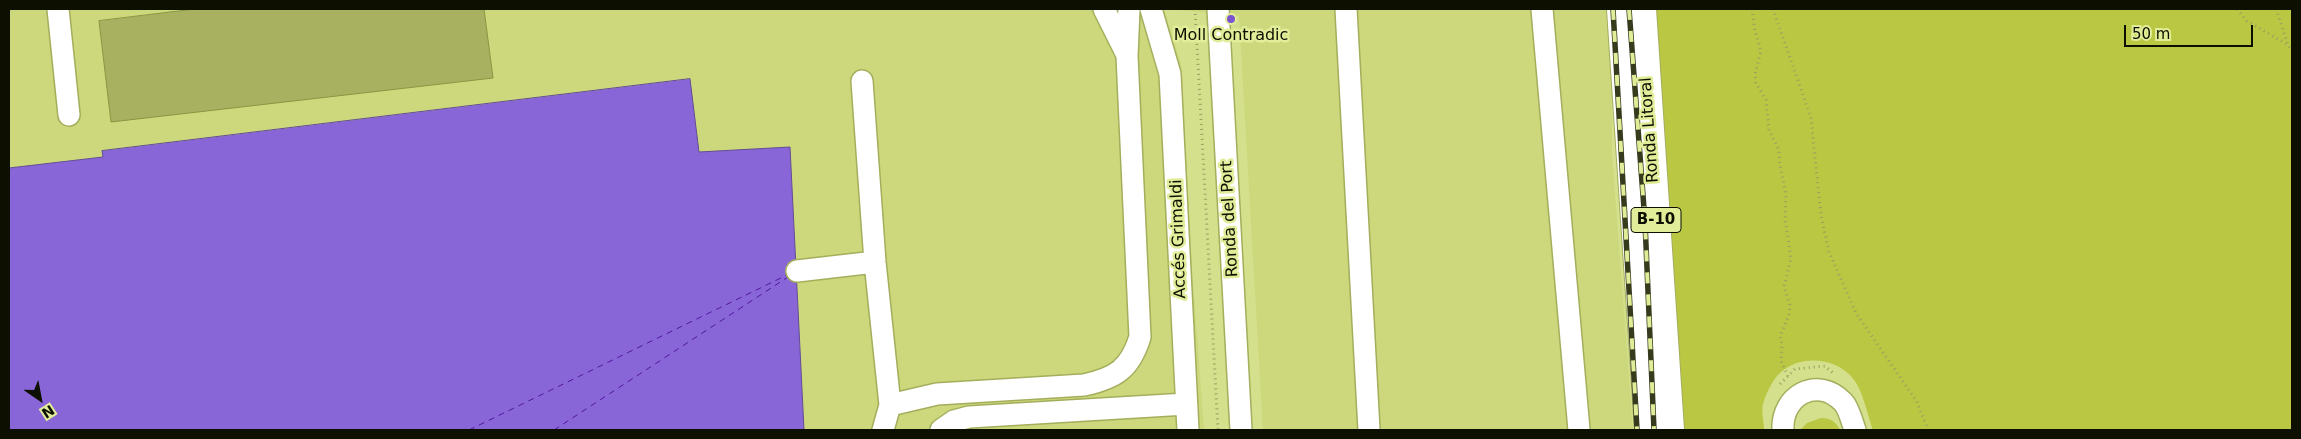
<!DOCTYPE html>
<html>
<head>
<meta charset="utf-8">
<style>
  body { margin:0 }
  #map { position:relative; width:2301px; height:439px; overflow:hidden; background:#d5e08c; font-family:"DejaVu Sans",sans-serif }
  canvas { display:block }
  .frame { position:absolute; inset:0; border:10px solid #0d0f00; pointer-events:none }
  .north { position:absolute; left:15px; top:374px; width:50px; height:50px; -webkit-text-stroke:4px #e2ed99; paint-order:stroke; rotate:147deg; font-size:14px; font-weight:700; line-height:20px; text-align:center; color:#0d0f00 }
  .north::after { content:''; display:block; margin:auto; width:18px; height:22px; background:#0d0f00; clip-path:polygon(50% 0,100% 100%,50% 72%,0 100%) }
  .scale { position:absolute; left:2124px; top:25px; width:129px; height:22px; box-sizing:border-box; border:2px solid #0d0f00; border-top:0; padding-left:6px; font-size:15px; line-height:18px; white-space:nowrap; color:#0d0f00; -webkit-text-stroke:4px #e2ed99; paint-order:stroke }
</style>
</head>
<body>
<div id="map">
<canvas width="2301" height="439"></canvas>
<div class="frame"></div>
<div class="north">N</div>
<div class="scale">50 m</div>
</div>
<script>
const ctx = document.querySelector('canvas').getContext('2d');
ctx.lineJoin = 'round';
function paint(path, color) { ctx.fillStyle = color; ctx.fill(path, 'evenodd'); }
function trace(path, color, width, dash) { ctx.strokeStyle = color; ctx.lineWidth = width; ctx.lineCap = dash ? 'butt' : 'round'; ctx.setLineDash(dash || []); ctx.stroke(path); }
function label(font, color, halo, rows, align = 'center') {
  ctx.font = font + ' "DejaVu Sans",sans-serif'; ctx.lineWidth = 5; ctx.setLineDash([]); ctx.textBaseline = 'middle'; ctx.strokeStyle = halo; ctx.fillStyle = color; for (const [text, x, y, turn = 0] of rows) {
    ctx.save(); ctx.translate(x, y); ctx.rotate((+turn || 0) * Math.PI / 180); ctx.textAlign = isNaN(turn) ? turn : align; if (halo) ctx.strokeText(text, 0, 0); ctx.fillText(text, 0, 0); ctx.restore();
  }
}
paint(new Path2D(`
  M9,9H1164L1181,63L1192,267L1204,430H804L789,147L699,153L102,151L103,157L9,168Z
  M1169,9H1607L1612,53V154L1633,430H1263L1239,16Z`), '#ccd87b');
paint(new Path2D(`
  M1654,9H2292V430H1873C1868,417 1863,391 1854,380C1840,360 1806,354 1785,369C1774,376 1767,391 1763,404C1761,411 1764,422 1764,430H1681Z
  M1821,418C1831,418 1836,422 1840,430H1800L1807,423Z`), '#bac743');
const water = new Path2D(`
  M690,79L699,152L790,147L804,430H9V168L103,157L102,151Z`);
paint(water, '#8866d7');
trace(water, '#634c96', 1);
trace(new Path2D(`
  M469,430L787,275
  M554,430L788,277`), '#5216a0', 1, [6, 5]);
const building = new Path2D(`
  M195,9H484L493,78L111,122L99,21Z`);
paint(building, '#a7b15f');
trace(building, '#8b9542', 1);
const minor = new Path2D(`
  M58,9L69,115
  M1104,9L1126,53
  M1151,9L1170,74L1188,430
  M1218,9L1241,430
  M1346,9L1369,430
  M1542,9L1579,430
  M862,81L875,262L890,405
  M797,271L875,262
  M883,430L890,405L937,394L1084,385C1116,378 1130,369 1140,337L1127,56L1129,9
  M941,430L954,421L969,417L1186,404
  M1783,430C1781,396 1817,375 1843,402C1849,408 1852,422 1855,430`);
const highway = new Path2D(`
  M1621,9L1649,430
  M1642,9L1670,430`);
trace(minor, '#a4ae5c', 24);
trace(highway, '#a4ae5c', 30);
trace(new Path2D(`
  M1195,9L1218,430
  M1752,9L1755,31L1761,51L1755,74L1756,83L1766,100L1769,130L1779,150L1780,165L1786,195L1785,219L1791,258L1784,287L1790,305L1789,315L1780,336L1782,344L1781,361L1788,376
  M1773,9L1811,118L1821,215L1829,252L1856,313L1917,402L1928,430
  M2237,9L2247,21L2288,45
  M2276,9L2288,45L2292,51
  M1780,384L1795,369L1825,366L1833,373`), '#979f61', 3, [1, 4]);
trace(minor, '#fff', 21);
trace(highway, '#fff', 28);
const rail = new Path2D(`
  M1613,9L1637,430
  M1629,9L1645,222L1654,430`);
trace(rail, '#373b1d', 5.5);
trace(rail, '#e2ed99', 4, [11]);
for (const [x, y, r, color] of [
  [1231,19,5,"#7c55ce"]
]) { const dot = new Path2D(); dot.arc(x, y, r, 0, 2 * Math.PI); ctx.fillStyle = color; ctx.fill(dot); trace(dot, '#e2ed99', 2); }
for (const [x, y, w] of [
  [1656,220,50]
]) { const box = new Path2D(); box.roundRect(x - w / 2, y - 12.5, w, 25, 4); ctx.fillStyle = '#e2ed99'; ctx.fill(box); trace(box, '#0d0f00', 1); }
label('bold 15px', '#0d0f00', null, [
  ["B-10",1656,220]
]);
label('16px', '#0d0f00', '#e2ed99', [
  ["Moll Contradic",1231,36]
]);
label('16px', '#0d0f00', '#e2ed99', [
  ["Ronda Litoral",1650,130,-94],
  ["Ronda del Port",1230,219,-93],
  ["Accés Grimaldi",1179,239,-92]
]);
</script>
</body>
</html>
